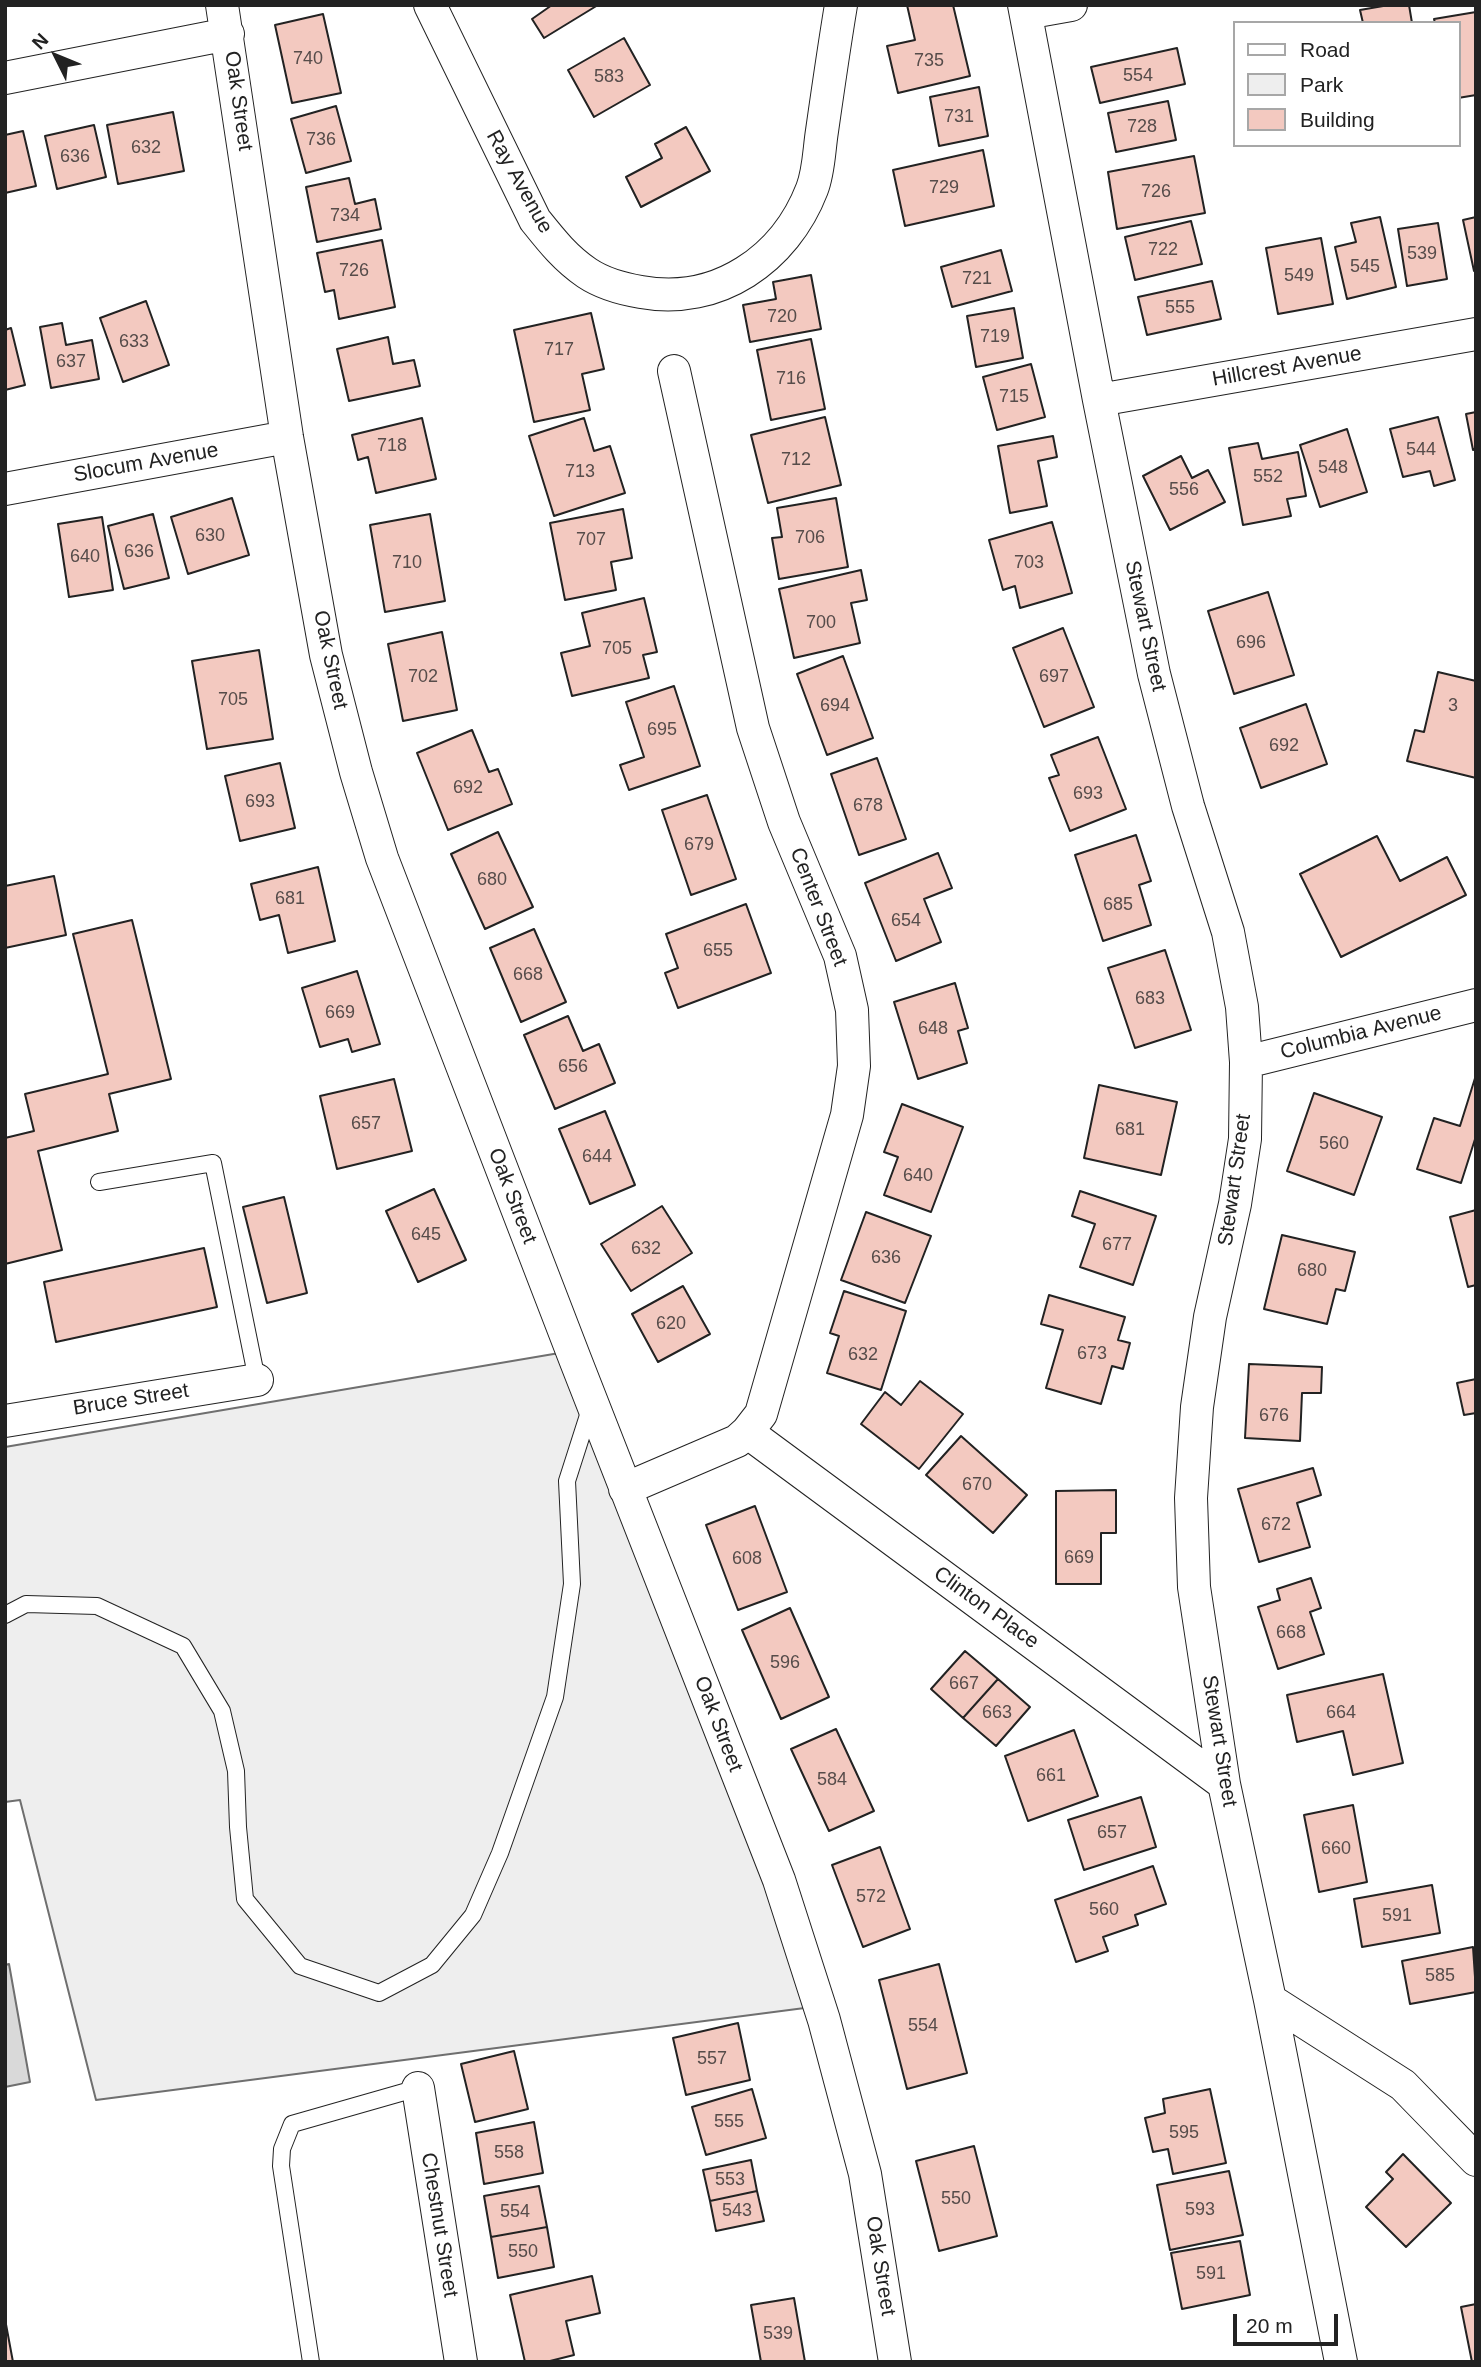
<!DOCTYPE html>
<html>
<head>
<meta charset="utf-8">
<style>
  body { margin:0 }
  #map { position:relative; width:1481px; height:2367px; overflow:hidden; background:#fff; font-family:Arial,sans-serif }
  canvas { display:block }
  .frame { position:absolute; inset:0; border:7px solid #222; pointer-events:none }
  .legend { position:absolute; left:1233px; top:21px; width:228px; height:126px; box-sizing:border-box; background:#fff; border:2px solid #a7a7a7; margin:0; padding:9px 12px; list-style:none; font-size:21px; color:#222 }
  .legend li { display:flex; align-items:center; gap:14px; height:35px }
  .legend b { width:35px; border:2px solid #a7a7a7 }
  .north { position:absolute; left:21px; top:21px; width:70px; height:70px; -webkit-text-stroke:5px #fff; paint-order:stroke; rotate:313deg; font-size:19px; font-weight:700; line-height:28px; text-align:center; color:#222 }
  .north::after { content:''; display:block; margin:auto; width:24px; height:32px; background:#222; clip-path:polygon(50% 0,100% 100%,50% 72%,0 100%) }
  .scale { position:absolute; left:1233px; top:2314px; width:105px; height:32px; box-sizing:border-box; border:4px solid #222; border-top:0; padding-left:9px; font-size:21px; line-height:24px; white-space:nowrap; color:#222; -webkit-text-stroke:5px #fff; paint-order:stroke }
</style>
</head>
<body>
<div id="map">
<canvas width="1481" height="2367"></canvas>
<div class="frame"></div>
<ul class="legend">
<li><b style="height:9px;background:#fff"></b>Road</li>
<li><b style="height:19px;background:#eee"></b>Park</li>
<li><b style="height:19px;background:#f3c9c0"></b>Building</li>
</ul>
<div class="north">N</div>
<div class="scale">20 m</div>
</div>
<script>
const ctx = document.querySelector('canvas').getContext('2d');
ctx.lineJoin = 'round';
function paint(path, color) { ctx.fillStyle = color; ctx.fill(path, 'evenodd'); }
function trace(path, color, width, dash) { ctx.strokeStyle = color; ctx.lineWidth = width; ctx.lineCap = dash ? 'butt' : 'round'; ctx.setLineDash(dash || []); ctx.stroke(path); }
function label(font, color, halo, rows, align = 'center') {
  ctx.font = font + ' Arial,sans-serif'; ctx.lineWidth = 5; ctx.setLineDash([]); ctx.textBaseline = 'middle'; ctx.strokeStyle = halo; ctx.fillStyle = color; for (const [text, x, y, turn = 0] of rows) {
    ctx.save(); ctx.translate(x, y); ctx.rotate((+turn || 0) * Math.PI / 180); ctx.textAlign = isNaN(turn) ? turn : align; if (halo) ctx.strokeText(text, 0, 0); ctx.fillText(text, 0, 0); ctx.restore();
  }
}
const green = new Path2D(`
  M583,1349L820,2006L96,2100L20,1800L5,1802V1447Z`);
paint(green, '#eee');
trace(green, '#6f6f6f', 2);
const water = new Path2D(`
  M9,1964L30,2082L5,2087V1965Z`);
paint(water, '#d9d9d9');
trace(water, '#6f6f6f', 2);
const building = new Path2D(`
  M552,5H598L544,38L532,19Z
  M907,5H953L970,76L898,93L887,46L915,40Z
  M1389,5H1409L1412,23H1363L1360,10Z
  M1476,12V95L1458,98V23H1435L1434,19Z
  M323,14L341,93L292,103L275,25Z
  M624,38L650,85L594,117L568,70Z
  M1177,48L1185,84L1100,103L1091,67Z
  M979,87L988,136L939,146L930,97Z
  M1168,101L1176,140L1116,152L1108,113Z
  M336,106L351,161L306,173L291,119Z
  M173,112L184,171L118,184L107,125Z
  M94,125L106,177L57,189L45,136Z
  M686,127L710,171L641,207L626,177L662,158L655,144Z
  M23,131L36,186L5,193V135Z
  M983,150L994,206L905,226L893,170Z
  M1194,156L1205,213L1117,229L1108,172Z
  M349,178L355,204L375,199L381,229L317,242L306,187Z
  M1380,217L1396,287L1347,299L1335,247L1356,242L1351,223Z
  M1476,217V271H1474L1463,220Z
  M1191,221L1202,264L1135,280L1125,237Z
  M1438,223L1447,279L1407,286L1398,229Z
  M1321,238L1333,304L1278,314L1266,248Z
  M382,240L395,307L339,319L334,290L325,292L317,253Z
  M1001,250L1012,291L952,307L941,267Z
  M811,275L821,329L750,342L743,305L776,299L773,282Z
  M1212,281L1221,319L1147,335L1138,297Z
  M146,301L169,365L123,382L100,318Z
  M1014,308L1023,358L976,367L967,316Z
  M591,313L604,369L582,374L590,410L534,422L514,330Z
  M62,323L66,345L92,340L99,379L51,388L40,327Z
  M11,328L25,385L5,390V330Z
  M388,337L393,364L414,360L420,386L349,401L337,349Z
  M811,339L825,409L771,420L757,350Z
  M1031,364L1045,417L997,430L983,377Z
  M1476,412V449L1473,450L1466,414Z
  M825,417L841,485L768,503L751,435Z
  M1438,417L1455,480L1434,486L1430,471L1403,477L1390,429Z
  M422,418L436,479L376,493L368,457L358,460L352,435Z
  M584,418L594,451L610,446L625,493L554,516L529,436Z
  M1347,429L1367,492L1320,507L1300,445Z
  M1053,436L1057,457L1038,461L1047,506L1010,513L998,446Z
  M1258,443L1262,459L1298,452L1306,496L1287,499L1291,516L1243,525L1229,448Z
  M1181,456L1192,478L1208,470L1225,502L1170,530L1143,476Z
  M232,498L249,555L188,574L171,517Z
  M836,498L848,567L779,579L772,538L782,537L777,508Z
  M623,509L632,558L611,562L616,590L565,600L550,523Z
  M153,514L169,578L124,589L108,526Z
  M430,514L445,601L385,612L370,525Z
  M102,517L113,590L69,597L58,524Z
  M1052,522L1072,593L1020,608L1015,586L1003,590L989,540Z
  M861,570L867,600L851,603L860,643L794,658L779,589Z
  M1268,592L1294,675L1234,694L1208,611Z
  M644,598L657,652L643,655L649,678L572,696L561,653L590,646L582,613Z
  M1063,628L1094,707L1044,727L1013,648Z
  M442,632L457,710L403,721L388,644Z
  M259,650L273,739L207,749L192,661Z
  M843,656L873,738L827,755L797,674Z
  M1438,672L1476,681V778L1407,761L1415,730L1424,732Z
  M674,686L700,766L629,790L620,765L644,757L626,702Z
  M1306,704L1327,764L1261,788L1240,728Z
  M472,730L489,772L498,769L512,804L448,830L417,753Z
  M1098,737L1126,809L1070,831L1049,778L1059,775L1051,755Z
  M877,758L906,839L859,855L831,774Z
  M280,763L295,828L240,841L225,776Z
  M707,795L736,879L691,895L662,810Z
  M498,832L533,907L485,929L451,854Z
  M1136,835L1151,881L1139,885L1151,925L1103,941L1075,855Z
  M1377,836L1400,881L1447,857L1466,895L1341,957L1300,874Z
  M938,853L952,888L924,899L941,942L896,961L865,883Z
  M318,867L335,941L288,953L279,915L260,920L251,884Z
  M54,876L66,935L5,948V886Z
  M746,904L771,973L678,1008L665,973L678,968L666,934Z
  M132,920L171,1079L109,1094L118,1131L38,1151L62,1250L5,1264V1138L34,1131L25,1094L108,1074L73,934Z
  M534,929L566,1002L521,1022L490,948Z
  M1165,950L1191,1030L1135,1048L1108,968Z
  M357,971L380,1044L352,1052L348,1039L320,1047L302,988Z
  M955,983L968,1028L958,1031L967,1063L918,1079L894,1002Z
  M568,1016L583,1051L599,1044L615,1083L555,1109L524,1035Z
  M1476,1075V1136L1461,1183L1417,1169L1434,1118L1460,1126Z
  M394,1079L412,1151L337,1169L320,1096Z
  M1099,1085L1177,1102L1161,1175L1084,1158Z
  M1314,1093L1382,1117L1354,1195L1287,1171Z
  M902,1104L963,1127L931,1212L884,1195L898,1157L884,1152Z
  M605,1111L635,1185L590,1204L559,1129Z
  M434,1189L466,1260L418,1282L386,1211Z
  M1080,1191L1156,1216L1133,1285L1080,1267L1095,1224L1072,1216Z
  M284,1197L307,1293L267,1303L243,1207Z
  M662,1206L692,1253L631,1291L601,1244Z
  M1476,1210V1285L1468,1287L1450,1217Z
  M866,1212L931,1236L905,1303L841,1280Z
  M1282,1235L1355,1252L1345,1291L1336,1289L1327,1324L1264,1309Z
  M204,1248L217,1307L56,1342L44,1282Z
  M683,1286L710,1334L658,1362L632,1314Z
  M844,1291L906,1311L881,1390L827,1373L839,1336L830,1333Z
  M1049,1295L1125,1317L1118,1340L1130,1343L1123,1369L1112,1366L1101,1404L1046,1388L1063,1330L1041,1324Z
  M1249,1364L1322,1367L1321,1393H1302L1300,1441L1245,1438Z
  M1476,1379V1413L1464,1415L1457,1383Z
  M920,1381L963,1414L919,1469L861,1424L885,1392L901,1405Z
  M961,1436L1027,1495L993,1533L926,1475Z
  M1313,1468L1321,1495L1297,1503L1310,1547L1259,1562L1238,1489Z
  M1116,1490V1533H1101V1584H1056V1491Z
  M755,1506L787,1592L738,1610L706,1525Z
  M1311,1578L1321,1608L1310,1612L1324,1654L1278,1669L1258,1607L1280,1600L1277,1589Z
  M790,1608L829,1697L781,1719L742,1630Z
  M965,1651L998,1679L963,1718L931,1689Z
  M1383,1674L1403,1763L1353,1775L1343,1731L1297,1742L1287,1695Z
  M998,1679L1030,1707L996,1746L963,1718Z
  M836,1729L874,1811L829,1831L791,1749Z
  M1074,1730L1098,1796L1028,1821L1005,1756Z
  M1141,1797L1156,1847L1084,1870L1068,1820Z
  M1353,1805L1367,1882L1319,1892L1304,1815Z
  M880,1847L910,1929L863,1947L832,1865Z
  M1153,1866L1166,1904L1135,1915L1138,1925L1103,1937L1108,1951L1076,1962L1055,1900Z
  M1432,1885L1440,1933L1362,1947L1354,1899Z
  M1473,1947L1476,1992L1410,2004L1402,1961Z
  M939,1964L967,2073L907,2089L879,1980Z
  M738,2023L750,2080L686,2095L673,2038Z
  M514,2051L528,2109L475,2122L461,2064Z
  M752,2089L766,2138L706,2155L692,2107Z
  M1210,2089L1226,2163L1173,2174L1168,2149L1153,2152L1145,2118L1165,2113L1163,2099Z
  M534,2122L543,2173L484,2184L476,2133Z
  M974,2146L997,2236L939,2251L916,2161Z
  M1403,2154L1451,2203L1406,2247L1366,2207L1393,2179L1386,2172Z
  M751,2160L757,2191L710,2201L703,2170Z
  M1229,2171L1243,2235L1170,2250L1157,2185Z
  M539,2186L547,2227L491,2237L484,2196Z
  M757,2191L764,2221L716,2231L710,2201Z
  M547,2227L554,2267L498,2278L491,2237Z
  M1240,2241L1250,2295L1182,2309L1171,2253Z
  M592,2276L600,2313L566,2321L574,2355L546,2362H525L510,2295Z
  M794,2298L805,2362H761L751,2305Z
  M1476,2304V2362H1472L1461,2307Z
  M5,2319L13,2362H5Z`);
paint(building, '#f3c9c0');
trace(building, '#222', 2);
const service = new Path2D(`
  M99,1182L213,1163L257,1380
  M5,1615L26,1604L97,1606L183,1646L222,1711L236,1771L238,1827L245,1899L300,1966L379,1993L432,1965L473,1915L500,1853L555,1697L572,1584L567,1481L591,1406
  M311,2362L281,2166L282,2149L292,2124L418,2088`);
const minor = new Path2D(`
  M222,5L287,437L326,655L356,772L382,858L575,1359L779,1880L824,2020L865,2174L895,2362
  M430,5L535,220C551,240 565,258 587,273C602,283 623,289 641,292C718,306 785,259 812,189C819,171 819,150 822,131C828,89 834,47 841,5
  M1024,5L1099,400L1154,674L1188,806L1228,932L1242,1007L1246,1062L1245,1139L1235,1204L1210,1317L1197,1407L1191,1498L1194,1587L1224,1784L1270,2000L1341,2362
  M1026,13L1071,5
  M5,78L228,34
  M1099,400L1476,334
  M5,489L287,437
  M1246,1062L1476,1005
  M5,1421L257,1380
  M747,1432L1224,1784
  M625,1489L737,1441L747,1432L761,1414L847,1115L854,1066L852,1010L840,956L784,822L753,728L674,371
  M1270,2000L1403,2085L1476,2160
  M418,2088L461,2362`);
trace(service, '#222', 18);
trace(minor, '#222', 34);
trace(service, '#fff', 16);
trace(minor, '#fff', 32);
label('18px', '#564c4a', null, [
  ["740",308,59],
  ["735",929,61],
  ["554",1138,76],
  ["583",609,77],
  ["731",959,117],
  ["728",1142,127],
  ["736",321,140],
  ["632",146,148],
  ["636",75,157],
  ["729",944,188],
  ["726",1156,192],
  ["734",345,216],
  ["722",1163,250],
  ["539",1422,254],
  ["545",1365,267],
  ["726",354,271],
  ["549",1299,276],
  ["721",977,279],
  ["555",1180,308],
  ["720",782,317],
  ["719",995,337],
  ["633",134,342],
  ["717",559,350],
  ["637",71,362],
  ["716",791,379],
  ["715",1014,397],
  ["718",392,446],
  ["544",1421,450],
  ["712",796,460],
  ["548",1333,468],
  ["713",580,472],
  ["552",1268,477],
  ["556",1184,490],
  ["630",210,536],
  ["706",810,538],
  ["707",591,540],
  ["636",139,552],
  ["640",85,557],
  ["710",407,563],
  ["703",1029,563],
  ["700",821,623],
  ["696",1251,643],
  ["705",617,649],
  ["702",423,677],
  ["697",1054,677],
  ["705",233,700],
  ["694",835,706],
  ["3",1453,706],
  ["695",662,730],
  ["692",1284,746],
  ["692",468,788],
  ["693",1088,794],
  ["693",260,802],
  ["678",868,806],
  ["679",699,845],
  ["680",492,880],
  ["681",290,899],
  ["685",1118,905],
  ["654",906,921],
  ["655",718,951],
  ["668",528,975],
  ["683",1150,999],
  ["669",340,1013],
  ["648",933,1029],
  ["656",573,1067],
  ["657",366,1124],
  ["681",1130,1130],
  ["560",1334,1144],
  ["644",597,1157],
  ["640",918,1176],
  ["645",426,1235],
  ["677",1117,1245],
  ["632",646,1249],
  ["636",886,1258],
  ["680",1312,1271],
  ["620",671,1324],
  ["673",1092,1354],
  ["632",863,1355],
  ["676",1274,1416],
  ["670",977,1485],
  ["672",1276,1525],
  ["669",1079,1558],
  ["608",747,1559],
  ["668",1291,1633],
  ["596",785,1663],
  ["667",964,1684],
  ["663",997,1713],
  ["664",1341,1713],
  ["661",1051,1776],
  ["584",832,1780],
  ["657",1112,1833],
  ["660",1336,1849],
  ["572",871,1897],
  ["560",1104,1910],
  ["591",1397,1916],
  ["585",1440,1976],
  ["554",923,2026],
  ["557",712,2059],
  ["555",729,2122],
  ["595",1184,2133],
  ["558",509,2153],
  ["553",730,2180],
  ["550",956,2199],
  ["593",1200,2210],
  ["543",737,2211],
  ["554",515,2212],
  ["550",523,2252],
  ["591",1211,2274],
  ["539",778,2334]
]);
label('21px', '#222', '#fff', [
  ["Oak Street",238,101,82],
  ["Ray Avenue",519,182,61],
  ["Hillcrest Avenue",1287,367,-10],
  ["Slocum Avenue",146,463,-10],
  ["Stewart Street",1145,626,78],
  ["Oak Street",330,660,78],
  ["Center Street",818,907,69],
  ["Columbia Avenue",1361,1033,-14],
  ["Stewart Street",1235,1180,-82],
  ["Oak Street",512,1196,69],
  ["Bruce Street",131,1400,-9],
  ["Clinton Place",986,1608,36],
  ["Oak Street",718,1724,69],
  ["Stewart Street",1219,1741,81],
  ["Chestnut Street",439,2225,81],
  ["Oak Street",880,2266,81]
]);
</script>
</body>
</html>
